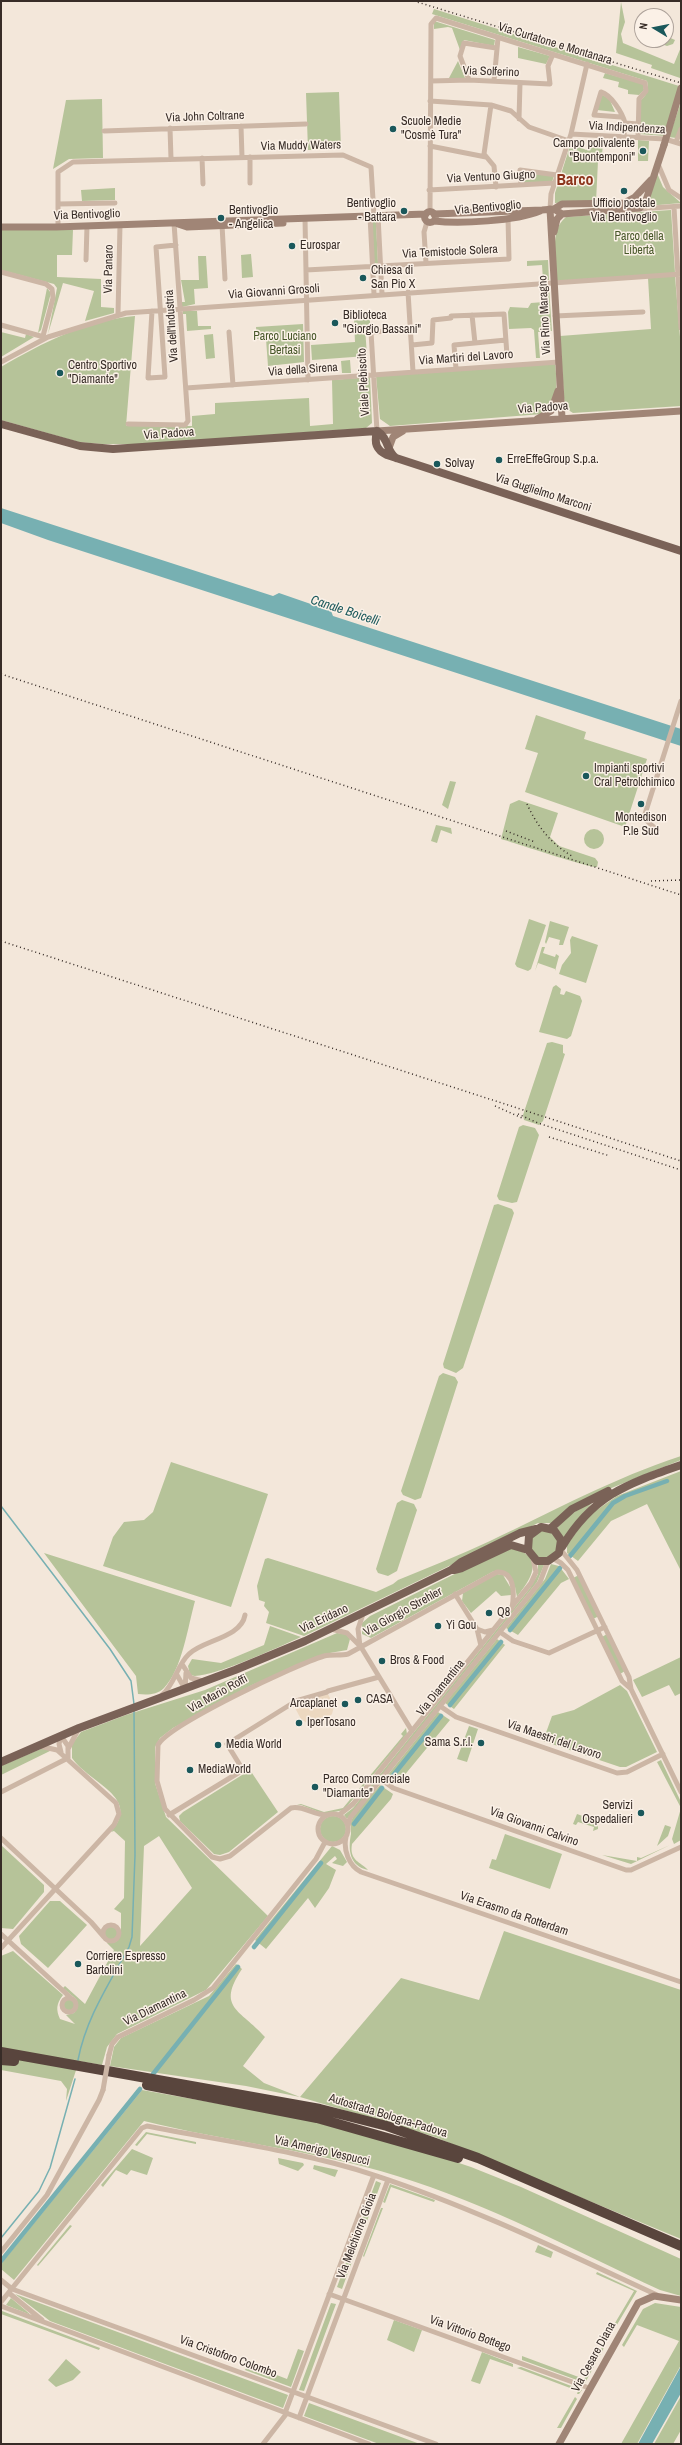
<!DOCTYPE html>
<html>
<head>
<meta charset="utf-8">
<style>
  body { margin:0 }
  #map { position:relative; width:682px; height:2445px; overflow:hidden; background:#f3e7da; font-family:"Archivo Narrow",sans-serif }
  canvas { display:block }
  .frame { position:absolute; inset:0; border:2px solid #372c27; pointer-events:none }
  .north { position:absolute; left:634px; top:8px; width:40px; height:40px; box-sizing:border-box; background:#fbf1e7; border:1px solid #ada29a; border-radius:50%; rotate:280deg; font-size:11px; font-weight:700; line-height:16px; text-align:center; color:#372c27 }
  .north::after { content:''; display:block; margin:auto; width:14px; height:18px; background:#1a585b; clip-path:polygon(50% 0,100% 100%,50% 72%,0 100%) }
</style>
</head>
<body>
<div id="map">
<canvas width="682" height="2445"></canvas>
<div class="frame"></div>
<div class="north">N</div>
</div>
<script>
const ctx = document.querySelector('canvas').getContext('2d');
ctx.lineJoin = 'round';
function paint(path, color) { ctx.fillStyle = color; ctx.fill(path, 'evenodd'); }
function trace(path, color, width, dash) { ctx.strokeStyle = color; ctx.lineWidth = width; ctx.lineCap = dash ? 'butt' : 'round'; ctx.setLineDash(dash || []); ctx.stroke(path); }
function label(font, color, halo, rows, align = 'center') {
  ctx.font = font + ' "Archivo Narrow",sans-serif'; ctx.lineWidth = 3; ctx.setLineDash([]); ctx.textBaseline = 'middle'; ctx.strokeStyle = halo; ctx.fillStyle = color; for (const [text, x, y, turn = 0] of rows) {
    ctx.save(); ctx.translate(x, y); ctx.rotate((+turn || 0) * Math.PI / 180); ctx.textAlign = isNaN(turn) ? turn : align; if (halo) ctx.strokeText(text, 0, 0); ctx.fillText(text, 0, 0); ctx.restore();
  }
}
paint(new Path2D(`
  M621,2L625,22L621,34L623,43L674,64L681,47L680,78L651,68L652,65L616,53Z
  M434,9L679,86L664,136L639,134L641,100C647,95 649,89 647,81L432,14Z
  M434,21L495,40L494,46L464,40L460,50L452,28L448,27L434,29Z
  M666,36L675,40L673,44L667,46L650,40H666Z
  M518,47L550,56L546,64L518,58Z
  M458,61L465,78H449Z
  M605,73L643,84L644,90L639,95L628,94V90L618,87L619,82L603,78Z
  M339,92L341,149L308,150L306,93Z
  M602,95L609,98L615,112L597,110Z
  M102,99L103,158L69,159L53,169L66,100Z
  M681,102V125L676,138L669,137Z
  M638,140L649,141L648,161H638Z
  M601,142L603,143L602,155L598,161L596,202L555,203V193L570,146H578L586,150Z
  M523,172L554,176L552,182L523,184Z
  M657,173L663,187L681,203L647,206Z
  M115,188V200L82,201L81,190Z
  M671,210L675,273L557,281C556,262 549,230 566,217Z
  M372,222H376L378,263H374Z
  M1,229L73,230L72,255H57V277L101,279V307L114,308V313L85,321L94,291L63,283L48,334L57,288L54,284L1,270Z
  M251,254L253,277L242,278L241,255Z
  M198,256H206L208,288L194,289L195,304L182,307V302H185L181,280H199Z
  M548,260L549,280H543L542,265L527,266V261Z
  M675,276L681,349V406L573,413C566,409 565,406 564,398L560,336L651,329L648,278Z
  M543,287H549L552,331L538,332L540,358H536L534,330L531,328L509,329L508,312L510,307L528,308L531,303L544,302Z
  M47,288L51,293L41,330L38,333Z
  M183,311H197L198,326H211V329L187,331L186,314H183Z
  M135,316L126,426H192V416L215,414V403L309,398L310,426L333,424L332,380L370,377L372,423L366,428L146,444H102L79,442L1,420V367C44,342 85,321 135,316Z
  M370,317V326L365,327L367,356L312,360L311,345L355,342L354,318Z
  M303,324L304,362L268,366L266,339H257L256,327Z
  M1,332L25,338L26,334L34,337L1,357Z
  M213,334L215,358L206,359L204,335Z
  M350,360L351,373H342L341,361Z
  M555,363C557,384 560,400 542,414L390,426L380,419L376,376Z
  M536,715L586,732L584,739L647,759L625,827L525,792L538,753L525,749Z
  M450,781L456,782L448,809L442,805Z
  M519,800L558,813L550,837L559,846L595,858L598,862L597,867C592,869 515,843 501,839L510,804Z
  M436,825L451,828L452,834L441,830L437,843L431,841Z
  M584 839a10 10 0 1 1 20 0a10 10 0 1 1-20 0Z
  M529,919L546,925L531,969L528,971L517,967L515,964Z
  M550,921L569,927L563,945H559L560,940L549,937L546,944L545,942Z
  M572,936L598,945L586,983L559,974L562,965L571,953L570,940Z
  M542,947H545L543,953L555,957L556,954L559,956L555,971V969L538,963L535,971Z
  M556,985L561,989L560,994L564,995L566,991L580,996L582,1001L571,1036L567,1039L539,1032L553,987Z
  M552,1042L563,1045V1053L565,1054L543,1121L539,1125L524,1120L523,1115L547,1043Z
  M523,1125L535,1128L539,1135L517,1202L512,1203L499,1200L497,1196L519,1127Z
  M498,1204L512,1209L514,1213L463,1368L456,1373L444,1368L443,1364L494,1205Z
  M443,1373L455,1377L458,1382L421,1498L415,1500L403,1495L401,1491L439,1376Z
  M681,1456V1460L609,1489L552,1523H538L304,1636L266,1623L269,1612L264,1606L265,1602L259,1600L257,1586L265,1559L268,1558L376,1592L393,1584L398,1580C429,1567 460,1555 490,1541C553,1511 614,1478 681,1456Z
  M171,1462L268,1494L231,1607L103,1566L113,1537L124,1522L144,1520L153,1512Z
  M681,1471V1571L647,1504L611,1521L578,1561L567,1553V1545L588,1516L617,1496Z
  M402,1500L414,1504L417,1510L397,1571L388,1576L378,1573L376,1569L397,1503Z
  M591,1502V1504L582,1515L563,1543L560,1532L557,1528L568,1516Z
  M538,1530L553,1531L560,1545L552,1558L537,1559L528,1542Z
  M512,1548C546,1557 531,1579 517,1597L515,1587L509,1575L494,1571L371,1638L362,1634V1623L370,1616L501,1551Z
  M44,1553L195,1601C188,1626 182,1670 164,1688C157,1695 147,1695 138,1694L136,1676Z
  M538,1564L544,1565L537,1582L347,1819L344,1815L353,1808L530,1588L538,1574Z
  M551,1564L559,1566L569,1579L561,1583L518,1635L506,1628L545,1579Z
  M497,1574L503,1575L512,1590L511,1595L501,1596L496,1591L471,1613L462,1601L463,1593Z
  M579,1575L599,1616L593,1619L573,1578Z
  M270,1626L301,1637C283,1645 204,1682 190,1675L188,1666L192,1659L221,1663L264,1645Z
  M337,1633L346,1634L350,1639L347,1650L324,1654L252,1685L173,1728L160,1738L155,1747V1783L166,1817L268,1916L206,1990L117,2034L107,2047L102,2065L79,2061L66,2101L67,2089L61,2081L1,2070V1956L13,1951L63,1995C56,2004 56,2010 60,2019L75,2024L66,2015L74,2013L78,2005L76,1999L63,1988L65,1986L85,2004L114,1950L107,1943L117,1941L121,1932V1913L114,1909L124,1898L125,1841L114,1831L111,1832C142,1797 89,1783 72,1758V1744L81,1732L126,1715L205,1690ZM159,1836L192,1888L140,1946L144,1846Z
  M607,1634L625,1671L620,1674L602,1637Z
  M497,1639L505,1645L454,1709L445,1703Z
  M681,1657V1693L675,1696L669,1685L642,1697L633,1680Z
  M620,1685L627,1691L657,1752L626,1767H620L543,1741L552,1716L574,1710Z
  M438,1712L450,1720L398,1783L387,1776Z
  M469,1726L478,1729L467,1762L457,1759Z
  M406,1728L407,1734L344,1810L324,1814L301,1805L293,1806L301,1804L324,1812L343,1808L403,1736L401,1734Z
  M43,1748L54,1749L1,1775V1766Z
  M661,1760L681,1802V1840L674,1844L672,1839L681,1808L657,1762Z
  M250,1770L278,1812L229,1852L220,1855L214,1854L180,1821L179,1816L183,1812Z
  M380,1785L393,1794L391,1799L352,1844C349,1861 361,1862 368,1870C349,1866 348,1849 351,1834C351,1829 350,1823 352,1819C358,1807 371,1796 380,1785Z
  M577,1814L594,1820L598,1825V1829L593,1831L594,1827L578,1822L576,1825L573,1824Z
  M320 1829a13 13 0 1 1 26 0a13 13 0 1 1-26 0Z
  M665,1825L671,1827L668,1836L657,1846Z
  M505,1834L562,1854L550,1889L489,1868L492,1859L496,1860Z
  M1,1845L44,1885V1892L13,1929L1,1928Z
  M670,1845L631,1864L602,1855L637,1861V1857L641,1858Z
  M332,1846L340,1850L347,1862L343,1866L332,1863L337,1859L335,1856L326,1864L336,1870L329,1888L315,1908L308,1898L266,1949L255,1940Z
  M50,1901H60L87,1925L48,1968L21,1944L19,1936Z
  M104 1933a7 7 0 1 1 14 0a7 7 0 1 1-14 0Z
  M504,1931L681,1990V2239L435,2137L300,2097L246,2086L110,2066L114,2047L121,2038L209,1996L236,1964L242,1969C216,2008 240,2009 265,2037L243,2066L264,2083L300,2097L401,1978L479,2000Z
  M63 2005a6 6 0 1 1 12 0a6 6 0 1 1-12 0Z
  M142,2090L300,2118L420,2150L471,2167L521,2187L681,2259V2296L660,2290C574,2250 488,2204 397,2176C314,2150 228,2142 144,2121L14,2280L1,2269V2264Z
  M146,2132L196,2142V2144L147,2134L137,2146L135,2145Z
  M132,2149L153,2158L147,2175L131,2170L127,2175L116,2170L103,2187L101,2185Z
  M278,2158L303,2163L304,2165L298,2171L279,2164Z
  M314,2165L338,2170L335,2177L313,2169Z
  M376,2181L381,2183L342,2289L337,2287Z
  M390,2184L435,2200L434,2202L391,2187L385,2203L383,2202Z
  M381,2208H383L364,2257L363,2256Z
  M70,2225L72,2226L38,2266L37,2265Z
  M538,2245L553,2252L551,2258L535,2252Z
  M597,2272L637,2291L615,2328H612L634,2291L596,2274Z
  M15,2294L288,2395L283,2408L50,2321Z
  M11,2298L31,2315L6,2305Z
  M331,2303L336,2304L304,2391L299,2390Z
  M655,2303L681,2307V2365L637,2444H621L679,2341L637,2325L624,2347L622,2345L643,2309Z
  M1,2311H2L100,2348L99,2350L1,2314Z
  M394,2320L422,2330L414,2352L387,2340Z
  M605,2342L606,2344L585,2383L522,2360V2356L584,2379Z
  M298,2349L304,2351L291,2387L245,2370L248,2364L287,2379Z
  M482,2352L513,2364V2367L490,2359L480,2384L471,2381Z
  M66,2359L81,2372L73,2380L56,2387L48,2380Z
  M521,2367L582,2390L579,2394H577L578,2391L517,2368Z
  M681,2396V2430L673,2444H654Z
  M575,2397L577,2399L561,2428H557Z
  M309,2403L420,2444H379L304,2416Z`), '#b6c399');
paint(new Path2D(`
  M327,1692L334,1706L332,1714L323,1723H307L301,1719L295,1708L288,1706Z`), '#ecd8c0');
paint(new Path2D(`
  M1,508L273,596L279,593L331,611L333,616L681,729V746L48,540L1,523Z
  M681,2366V2393L652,2444H638Z`), '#77b0b2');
trace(new Path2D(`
  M1,1506L110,1649L131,1681L134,1704
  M78,2060C86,2018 109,1984 129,1947L132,1937L135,1855L134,1710
  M1,2238L39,2191L50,2168L75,2079`), '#77b0b2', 1.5);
trace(new Path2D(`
  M570,1556L613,1503L625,1496L667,1481
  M510,1630L560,1568
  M450,1705L501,1642
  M391,1778L441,1716
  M354,1824L382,1788
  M254,1947L321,1863
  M153,2074L238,1967
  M1,2261L140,2089`), '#77b0b2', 4.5);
trace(new Path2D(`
  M469,80L460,56L464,43L496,48
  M431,81L469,80L550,84L548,66L553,54
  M494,81L498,38
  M430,101L491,105L511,111L529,127L569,141
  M491,105L484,154L494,166L496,187
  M621,117L594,115L601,92C611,95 622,112 625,123C625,127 624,133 624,137
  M519,119L520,83
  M625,123L638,124
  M241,126L242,157
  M170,128L171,159
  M104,131L306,124
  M571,134L665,139L681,144
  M676,142L681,129
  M430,146L486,157
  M250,157V183
  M202,158L203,184
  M658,164L669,190L681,198
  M521,185L520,170L557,175
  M429,190L554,183
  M58,204L115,203
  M674,207L681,328
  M550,209L551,194L571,134L587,64
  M638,209L681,206
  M430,212L431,24L436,18L645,83L646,91L639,99L638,137
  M370,216L374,294
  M378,216L382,294
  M305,218L308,380
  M222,225L225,279
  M58,227V172L73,162L343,155L371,167L374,216
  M86,260L87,226
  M426,263L424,232L427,222
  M306,270L509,259L508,218
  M1,272L46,284L52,289L53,298L43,336
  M408,292L413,372
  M152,311L148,378L165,377L156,247L176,245
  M118,314L120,225
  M472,315L475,343
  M555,316L643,312
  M1,325L44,337
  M229,332L233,385
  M412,345L432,343L433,320L451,318V316L504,314L507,355
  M1,362L48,337L126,313L681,274
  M456,369L454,345L506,340
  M186,388L559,362
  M128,424L185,425L188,421L174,223
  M377,431L371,332L411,330
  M657,830L646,820L645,814L681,701
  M561,1550L577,1570L629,1677L631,1689L681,1792
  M554,1559L561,1563L568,1570L622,1681L631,1689
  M455,1594L477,1629L481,1646
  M331,1629L347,1633L361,1647L412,1731
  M477,1629L485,1632L493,1630
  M500,1632L513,1641L549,1653L605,1627
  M360,1646L358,1629L363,1614
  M182,1664L191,1678L203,1681
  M177,1675L185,1689
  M185,1689L186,1673
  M328,1691L379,1677
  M162,1695C175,1684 177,1665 189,1654C203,1640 241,1638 245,1615
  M440,1706L456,1717L617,1773L627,1772L663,1754
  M61,1736L68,1746V1758
  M68,1749L78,1730
  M61,1752L59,1744L61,1736
  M381,1779L393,1788L626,1870H631L681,1847
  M1,1792L68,1758
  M318 1829a15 15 0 1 1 30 0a15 15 0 1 1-30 0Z
  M169,1815L243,1770L227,1744L296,1701L327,1692
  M326,1815C314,1815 302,1805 291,1808L230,1856L220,1859L212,1857L165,1809L157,1781L158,1745C168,1725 297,1664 324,1656C332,1654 341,1656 348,1654L497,1572C516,1571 514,1596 512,1608
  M339,1815L353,1804L531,1583L536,1572L533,1559
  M348,1826L350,1818L358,1808L540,1582L548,1561
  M346,1837C343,1850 349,1866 361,1872L681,1982
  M1,1838L91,1922L104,1937
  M103 1933a8 8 0 1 1 16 0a8 8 0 1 1-16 0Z
  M1,1934L71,1998
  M1,1948L114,1825L119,1814L116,1803L57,1750L39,1746
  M62 2005a7 7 0 1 1 14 0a7 7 0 1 1-14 0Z
  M109,2055L112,2044L118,2037L194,2000L213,1988L316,1859L325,1842
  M1,2252L47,2195L99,2100L103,2090
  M1,2280L12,2289L436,2444
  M9,2293L42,2320
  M329,2294L589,2388
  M1,2302L142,2128L147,2126C222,2141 301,2151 374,2175C472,2207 564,2252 657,2295
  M1,2306L369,2444
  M285,2413L374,2175
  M299,2418L388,2180
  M263,2444L287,2413`), '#ccb6a5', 5);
trace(new Path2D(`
  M550,209L562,418
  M554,209L562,214L640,208L646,200L664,145
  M424.5 217a5.5 5.5 0 1 1 11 0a5.5 5.5 0 1 1-11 0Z
  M434,214L542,210L554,209L562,204L624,203L635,197L651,180
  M434,221C460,224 516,221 540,211
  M178,224L187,227L283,223
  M1,227H56L426,214
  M554,232L557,219L562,214
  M537,419L551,411L558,391
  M377,431L681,411
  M389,448L393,437L403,431
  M559,2444L638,2303L654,2296L681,2300`), '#a08576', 7);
trace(new Path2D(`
  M1,424L80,446L113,449L377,431
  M377,431C374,443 376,450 387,455L681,551
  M377,431C389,438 386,451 396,458
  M551,1528L572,1509L608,1491
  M562,1547C593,1495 627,1484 681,1465
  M454,1570L462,1568L511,1545L528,1550L537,1561H548L559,1553L561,1540L554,1530L541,1527L529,1536L528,1550
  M1,1762L79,1728L235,1670L305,1641L451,1570L461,1562L520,1533L536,1529`), '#7a6257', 8);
trace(new Path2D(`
  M1,2052L320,2109L387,2126L478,2158L681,2246
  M1,2060L14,2061
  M147,2085L317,2118L458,2158`), '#59453d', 10);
trace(new Path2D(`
  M414,1L681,83
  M1,674L681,895
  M527,804C537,826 551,844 572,856
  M506,831L535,842
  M651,881L681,880
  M1,941L681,1161
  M495,1106L522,1118
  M518,1114L538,1123L681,1170
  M549,1137L610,1156`), '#372c27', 1.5, [1, 3]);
trace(new Path2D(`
  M103,2090L109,2055`), '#ccb6a5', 5);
trace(new Path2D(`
  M664,145L681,88`), '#a08576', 7);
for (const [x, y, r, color] of [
  [393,129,4,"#1a585b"],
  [643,151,4,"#1a585b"],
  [624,191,4,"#1a585b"],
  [404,211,4,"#1a585b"],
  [221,218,4,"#1a585b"],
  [292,246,4,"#1a585b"],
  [363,278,4,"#1a585b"],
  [335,323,4,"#1a585b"],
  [60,373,4,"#1a585b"],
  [499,460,4,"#1a585b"],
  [437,464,4,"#1a585b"],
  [586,776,4,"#1a585b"],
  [641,804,4,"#1a585b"],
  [489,1613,4,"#1a585b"],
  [438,1626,4,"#1a585b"],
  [382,1661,4,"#1a585b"],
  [358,1700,4,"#1a585b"],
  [345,1704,4,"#1a585b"],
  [299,1723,4,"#1a585b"],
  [481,1743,4,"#1a585b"],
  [218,1745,4,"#1a585b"],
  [190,1770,4,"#1a585b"],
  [315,1787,4,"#1a585b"],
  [641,1813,4,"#1a585b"],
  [78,1964,4,"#1a585b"]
]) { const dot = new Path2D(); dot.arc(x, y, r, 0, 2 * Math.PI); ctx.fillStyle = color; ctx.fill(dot); trace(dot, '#fbf1e7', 1.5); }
label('12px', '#372c27', '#fbf1e7', [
  ["Via Curtatone e Montanara",555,44,17],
  ["Via Solferino",491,72,2],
  ["Via John Coltrane",205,117,-2],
  ["Via Indipendenza",627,128,3],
  ["Via Muddy Waters",301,146,-1],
  ["Via Ventuno Giugno",491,177,-3],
  ["Via Bentivoglio",488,208,-5],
  ["Via Bentivoglio",87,215,-2],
  ["Via Temistocle Solera",450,252,-3],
  ["Via Panaro",109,269,-89],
  ["Via Giovanni Grosoli",274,292,-4],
  ["Via Rino Maragno",545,315,-93],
  ["Via dell'Industria",172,326,-94],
  ["Via Martiri del Lavoro",466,358,-4],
  ["Via della Sirena",303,370,-4],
  ["Viale Plebiscito",364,382,-93],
  ["Via Padova",543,408,-4],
  ["Via Padova",169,434,-4],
  ["Via Guglielmo Marconi",543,493,18],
  ["Via Giorgio Strehler",403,1612,-29],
  ["Via Eridano",324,1619,-25],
  ["Via Diamantina",441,1688,-51],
  ["Via Mario Roffi",218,1694,-29],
  ["Via Maestri del Lavoro",554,1740,19],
  ["Via Giovanni Calvino",534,1827,20],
  ["Via Erasmo da Rotterdam",514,1914,19],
  ["Via Diamantina",155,2008,-26],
  ["Autostrada Bologna-Padova",388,2116,17],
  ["Via Amerigo Vespucci",322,2151,13],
  ["Via Melchiorre Gioia",357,2236,-69],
  ["Via Vittorio Bottego",470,2334,20],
  ["Via Cristoforo Colombo",228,2357,20],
  ["Via Cesare Diana",594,2357,-61]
]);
label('12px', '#372c27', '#fbf1e7', [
  ["Scuole Medie",401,122],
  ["\"Cosmè Tura\"",401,136],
  ["Campo polivalente",635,144,"right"],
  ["\"Buontemponi\"",635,158,"right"],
  ["Bentivoglio",396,204,"right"],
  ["- Battara",396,218,"right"],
  ["Ufficio postale",624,204,"center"],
  ["Via Bentivoglio",624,218,"center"],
  ["Bentivoglio",229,211],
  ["- Angelica",229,225],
  ["Eurospar",300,246],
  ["Chiesa di",371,271],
  ["San Pio X",371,285],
  ["Biblioteca",343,316],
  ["\"Giorgio Bassani\"",343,330],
  ["Centro Sportivo",68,366],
  ["\"Diamante\"",68,380],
  ["ErreEffeGroup S.p.a.",507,460],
  ["Solvay",445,464],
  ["Impianti sportivi",594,769],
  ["Cral Petrolchimico",594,783],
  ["Montedison",641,818,"center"],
  ["P.le Sud",641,832,"center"],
  ["Q8",497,1613],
  ["Yi Gou",446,1626],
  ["Bros & Food",390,1661],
  ["CASA",366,1700],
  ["Arcaplanet",337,1704,"right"],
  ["IperTosano",307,1723],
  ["Sama S.r.l.",473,1743,"right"],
  ["Media World",226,1745],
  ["MediaWorld",198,1770],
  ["Parco Commerciale",323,1780],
  ["\"Diamante\"",323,1794],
  ["Servizi",633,1806,"right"],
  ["Ospedalieri",633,1820,"right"],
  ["Corriere Espresso",86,1957],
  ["Bartolini",86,1971]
], 'left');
label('12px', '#475729', '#fbf1e7', [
  ["Parco della",639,237],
  ["Libertà",639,251],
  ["Parco Luciano",285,337],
  ["Bertasi",285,351]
]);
label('italic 13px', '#1a585b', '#fbf1e7', [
  ["Canale Boicelli",345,611,18]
]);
label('bold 16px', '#8c341b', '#fbf1e7', [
  ["Barco",575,181]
]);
</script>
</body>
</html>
